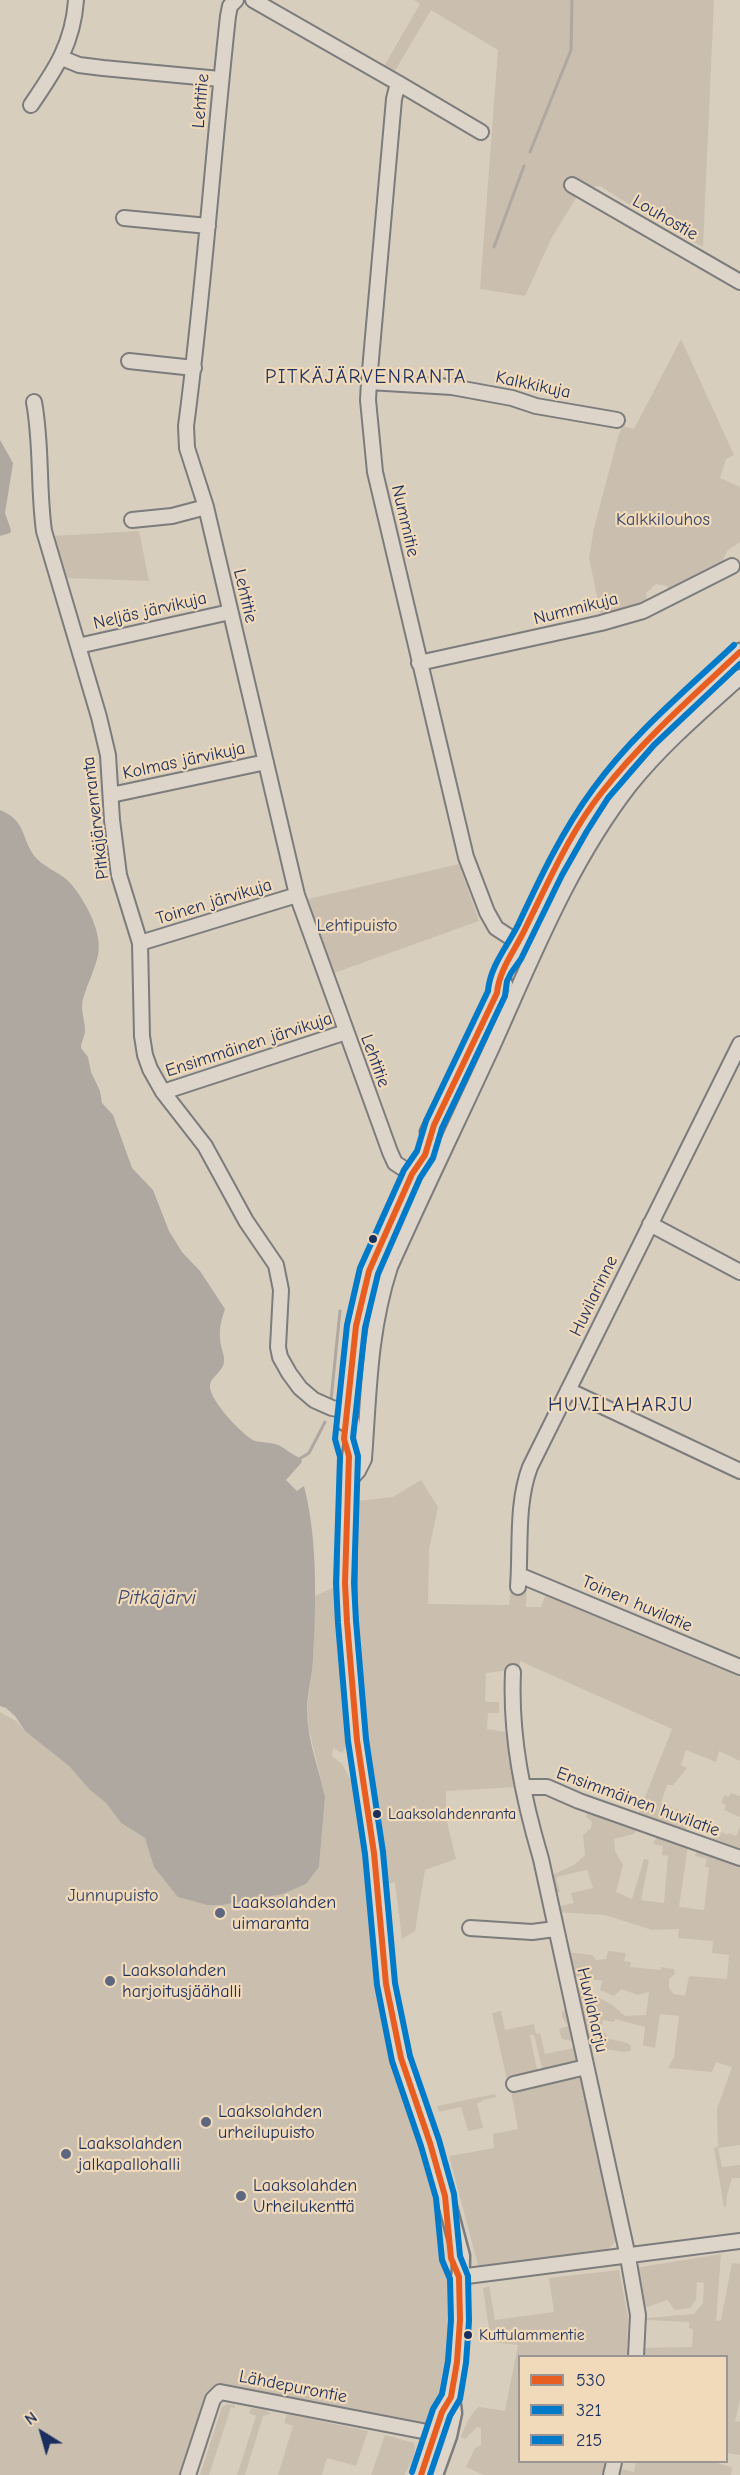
<!DOCTYPE html>
<html>
<head>
<meta charset="utf-8">
<style>
  body { margin:0 }
  #map { position:relative; width:740px; height:2475px; overflow:hidden; background:#d8cebe; font-family:"Comic Neue",sans-serif }
  canvas { display:block }
  .legend { position:absolute; left:518px; top:2355px; width:210px; height:108px; box-sizing:border-box; background:#f0dab9; border:2px solid #9b9695; margin:0; padding:8px 10px; list-style:none; font-size:18px; color:#1b2f5e }
  .legend li { display:flex; align-items:center; gap:12px; height:30px }
  .legend b { width:30px; border:2px solid #9b9695 }
  .north { position:absolute; left:12px; top:2403px; width:60px; height:60px; -webkit-text-stroke:4px #f0dab9; paint-order:stroke; rotate:323deg; font-size:16px; font-weight:700; line-height:24px; text-align:center; color:#1b2f5e }
  .north::after { content:''; display:block; margin:auto; width:21px; height:27px; background:#1b2f5e; clip-path:polygon(50% 0,100% 100%,50% 72%,0 100%) }
</style>
</head>
<body>
<div id="map">
<canvas width="740" height="2475"></canvas>
<ul class="legend">
<li><b style="height:8px;background:#e85e20"></b>530</li>
<li><b style="height:8px;background:#007ac9"></b>321</li>
<li><b style="height:8px;background:#007ac9"></b>215</li>
</ul>
<div class="north">N</div>
</div>
<script>
const ctx = document.querySelector('canvas').getContext('2d');
ctx.lineJoin = 'round';
function paint(path, color) { ctx.fillStyle = color; ctx.fill(path, 'evenodd'); }
function trace(path, color, width, dash) { ctx.strokeStyle = color; ctx.lineWidth = width; ctx.lineCap = dash ? 'butt' : 'round'; ctx.setLineDash(dash || []); ctx.stroke(path); }
function label(font, color, halo, rows, align = 'center') {
  ctx.font = font + ' "Comic Neue",sans-serif'; ctx.lineWidth = 4.5; ctx.setLineDash([]); ctx.textBaseline = 'middle'; ctx.strokeStyle = halo; ctx.fillStyle = color; for (const [text, x, y, turn = 0] of rows) {
    ctx.save(); ctx.translate(x, y); ctx.rotate((+turn || 0) * Math.PI / 180); ctx.textAlign = isNaN(turn) ? turn : align; if (halo) ctx.strokeText(text, 0, 0); ctx.fillText(text, 0, 0); ctx.restore();
  }
}
paint(new Path2D(`
  M414,0H714L703,247L681,235L683,223L659,208L646,215L600,186L585,188L580,192L552,237L525,296L480,289L498,50L431,10L393,74L383,68L420,4Z
  M681,339L734,455L726,459L720,478L740,487V542L727,551L721,565L671,593L667,586L656,584L646,593L648,604L601,615L589,558L594,528L618,437L622,426L634,429Z
  M139,531L149,581L66,578L54,536Z
  M740,661V672L648,757L528,953L526,952L556,884L593,816L633,761Z
  M459,864L479,921L334,973L308,899Z
  M519,968L520,969L440,1151L435,1149L461,1101L465,1076L516,970Z
  M431,1154L438,1156L385,1271L363,1428L358,1429C359,1378 360,1328 374,1279C387,1235 411,1194 431,1154Z
  M421,1480L438,1507L429,1550L428,1604L509,1605L511,1587H527L526,1607H541L549,1586L740,1669V1761L719,1751L716,1762L686,1750L681,1765L687,1768L673,1785H667L661,1803L690,1815L684,1836L637,1817L672,1729L520,1661V1671H502L486,1673L485,1700L487,1702H499V1713H488L487,1729L508,1732L516,1787L446,1791V1818L456,1859L425,1870L415,1931L402,1939L395,1882L387,1884C386,1857 383,1829 378,1802C377,1793 372,1785 370,1776C356,1686 350,1592 356,1501L393,1497Z
  M337,1586L347,1746L342,1753L333,1748L332,1756L342,1764L354,1786L395,2064L435,2193L445,2255L450,2314L446,2367L437,2409L432,2413L425,2431L220,2392L188,2475H0V1712L16,1721L25,1731L69,1766L89,1789L106,1803L121,1823L145,1838L148,1847L195,1901L207,1905H222L283,1894L306,1884L319,1867L325,1797L308,1725L307,1710L313,1662L315,1596Z
  M731,1793L740,1796V1817L724,1810L726,1805L721,1803L725,1795L729,1797Z
  M589,1808L638,1826L634,1834L614,1839L615,1851L623,1865L616,1892L632,1899L644,1859L649,1860L641,1900L664,1903L668,1856L662,1855L663,1846L653,1844L658,1834L688,1846L679,1907L704,1910L709,1868L705,1866L707,1859L695,1856L697,1850L740,1865V2145L718,2148L722,2167L740,2165V2178H732L727,2195L726,2207H724L714,2148L718,2147L717,2109L732,2067L716,2062L712,2072L668,2068L674,2057L679,2016L660,2014L655,2048L643,2045L645,2027L615,2019L614,2022L603,2020L601,2029L607,2035L606,2038L627,2043L631,2046V2050L626,2052L595,2048L591,2045L577,1987L611,2004L625,2016L646,2015L649,1992L638,1995L621,1989L614,1996L600,1990L602,1981L572,1975L566,1952L592,1955L596,1960L606,1959L608,1951L626,1953L624,1961L631,1962L630,1967L661,1970V1967L674,1969L675,1974L669,1979V1988L674,1994L685,1996L689,1976L727,1979L729,1955L712,1953L713,1941L678,1938L679,1929L652,1930L605,1915L556,1912V1907L574,1903L571,1893L593,1888L587,1870L556,1877L560,1892L553,1895L550,1876L574,1865L585,1855L583,1835L591,1828L592,1822L586,1817Z
  M740,1827V1852L711,1842L715,1834L720,1836L721,1832L728,1835L729,1833L736,1836Z
  M568,2006L580,2060L578,2064L543,2072L534,2035H530L538,2074L507,2080L492,2013L501,2011L505,2030L534,2024L536,2034L540,2033L545,2054L574,2048L572,2041L562,2039L559,2029L568,2026L562,2017V2012Z
  M569,2078L580,2079L583,2081L617,2239L608,2250L479,2269L449,2156L494,2148L493,2134L518,2129L511,2091Z
  M495,2094L496,2097L482,2100V2102L477,2103L483,2128L468,2131L461,2107L439,2112L437,2106Z
  M721,2254L716,2321L721,2320L732,2263L740,2264V2400L735,2421L740,2422V2455L727,2453L726,2356H642L643,2348L692,2347L693,2329L689,2328V2322L647,2320V2318L694,2314L703,2303L704,2283L697,2282L696,2300L690,2308L675,2310L667,2300L642,2309L635,2268Z
  M619,2270L628,2317L627,2356H520V2462H606L604,2475H484L466,2467L475,2448L481,2445V2428L477,2427L465,2439L461,2437C465,2426 470,2414 479,2407L505,2411L518,2345L491,2342L483,2288L489,2286L495,2320L554,2312L549,2278Z
  M228,2404L235,2405V2408L231,2407L209,2475H200L222,2407Z
  M251,2408L266,2410L271,2414L263,2416L245,2475H237L256,2416L249,2413Z
  M287,2414L368,2431L356,2466L327,2458L322,2475H278L293,2426L284,2423Z
  M385,2435L414,2443C417,2454 410,2465 404,2475H371Z
  M636,2462H712L732,2467L731,2475H615L617,2468L634,2472Z`), '#cabfaf');
paint(new Path2D(`
  M0,440L13,463L5,513L11,530L10,533L0,536Z
  M0,810C28,821 20,840 37,859C47,869 62,873 71,884C85,900 103,933 98,955C95,970 87,984 83,999C80,1011 85,1019 85,1030C85,1037 81,1041 81,1048L88,1057L91,1072L100,1091L102,1103L113,1115L132,1168L153,1190L169,1231L182,1252L200,1271L225,1309C221,1321 218,1332 221,1345C222,1351 225,1357 224,1362C223,1372 211,1376 210,1385C208,1399 243,1436 255,1441C263,1443 271,1442 278,1445C287,1449 291,1455 301,1458L302,1462L286,1480L297,1491L304,1486C318,1540 316,1605 313,1660C312,1677 307,1694 307,1711C307,1739 319,1769 325,1797L319,1867L306,1884L283,1894L222,1905H207L178,1897L154,1867L145,1838L121,1823L106,1803L89,1789L69,1766L25,1731L15,1716L6,1708L0,1706Z`), '#aea8a1');
trace(new Path2D(`
  M530,152L571,50L572,0
  M494,247L524,166
  M331,1400L340,1311
  M301,1458L309,1453L325,1422`), '#aea8a1', 3);
const minor = new Path2D(`
  M236,0L230,6L228,16C213,153 204,290 186,426L187,448L206,507L297,895L390,1152L395,1163L412,1174
  M253,0L398,83L394,99L369,382L368,400L375,472L466,857L487,912L496,928L519,943
  M62,58L79,65L103,68L220,79
  M398,83L481,132
  M31,105C55,70 73,44 76,0
  M572,185L740,282
  M124,218L208,226
  M129,361L194,368
  M369,382L452,387L512,398L536,406L617,420
  M34,402C42,445 38,488 44,531L99,717L108,755L112,820L119,875L140,943L142,1036L145,1055L150,1069L163,1092L205,1146L246,1221L276,1265L281,1290L278,1347L280,1357L289,1373L300,1388L314,1400L332,1408L348,1411
  M132,520L172,516L206,507
  M78,646L230,612
  M419,663L601,623L643,611L732,566
  M111,795L266,762
  M140,943L297,895
  M163,1092L346,1032
  M650,1224L740,1272
  M568,1390L740,1471
  M348,1482L358,1471L364,1459C369,1392 369,1332 390,1267C423,1193 459,1119 493,1045C533,956 570,862 630,785C662,745 702,711 740,677
  M519,1575L740,1667
  M518,1587C521,1548 516,1504 530,1467L740,1044
  M513,1672C510,1736 523,1798 541,1859L628,2257L638,2315L636,2356
  M523,1787H547L579,1801L740,1858
  M470,1928L532,1932L555,1929
  M514,2084L586,2067
  M459,2277L740,2241
  M188,2475L213,2399L220,2392L443,2435
  M611,2475L614,2462`);
const major = new Path2D(`
  M497,993C498,977 503,969 512,956C518,947 522,937 526,927C553,871 581,814 621,766C657,724 699,689 740,652
  M429,1132L497,993L504,984
  M348,1411L354,1433L348,1482L347,1622L357,1740L374,1853L386,1984L401,2058L436,2162L461,2256L460,2320L457,2362L451,2397L453,2413L448,2436L434,2475
  M345,1422L356,1326L369,1271L387,1227L412,1174L425,1155L434,1125
  M421,2475L442,2412L449,2401`);
trace(minor, '#7c7c7d', 18);
trace(major, '#7c7c7d', 21);
trace(minor, '#ddd5c9', 14);
trace(major, '#ddd5c9', 16);
trace(new Path2D(`
  M421,2475L442,2412L451,2397L457,2362L460,2320L459,2277L451,2258L445,2196L430,2143L401,2058L386,1984L374,1853L357,1740L347,1622L345,1583L349,1456L344,1439L356,1326L369,1271L412,1174L425,1155L434,1125L497,993C499,969 516,949 526,927C549,881 570,832 602,792C643,740 692,697 740,652`), '#e85e20', 6);
trace(new Path2D(`
  M430,2475L450,2416L460,2399L466,2363L469,2321L468,2276L460,2256L454,2194L439,2140L410,2056L395,1983L383,1852L366,1739L356,1621L354,1583L358,1456L353,1438L365,1328L378,1274L420,1178L433,1158L442,1128L505,996L507,981L511,973L521,959L562,875L587,831L608,798L654,745L740,664`), '#007ac9', 6);
trace(new Path2D(`
  M412,2472L433,2409L442,2394L448,2361L451,2320L450,2279L442,2260L436,2198L421,2146L392,2061L377,1985L365,1854L348,1741L338,1623L336,1583L340,1457L335,1439L347,1325L360,1268L404,1170L417,1151L426,1121L488,991C490,966 507,947 518,925C540,878 562,831 593,789C632,735 685,691 734,645`), '#007ac9', 6);
for (const [x, y, r, color] of [
  [373,1239,5,"#1b2f5e"],
  [377,1814,5,"#1b2f5e"],
  [220,1913,6,"#5d6780"],
  [110,1981,6,"#5d6780"],
  [206,2122,6,"#5d6780"],
  [66,2154,6,"#5d6780"],
  [241,2196,6,"#5d6780"],
  [468,2335,5,"#1b2f5e"]
]) { const dot = new Path2D(); dot.arc(x, y, r, 0, 2 * Math.PI); ctx.fillStyle = color; ctx.fill(dot); trace(dot, '#f0dab9', 2); }
label('16px', '#1b2f5e', '#f0dab9', [
  ["Laaksolahdenranta",388,1814],
  ["Kuttulammentie",479,2335]
], 'left');
label('18px', '#1b2f5e', '#f0dab9', [
  ["Lehtitie",201,101,-85],
  ["Louhostie",665,218,30],
  ["Kalkkikuja",533,385,12],
  ["Nummitie",405,521,77],
  ["Lehtitie",245,596,77],
  ["Nummikuja",576,609,-14],
  ["Neljäs järvikuja",150,611,-13],
  ["Kolmas järvikuja",184,761,-12],
  ["Pitkäjärvenranta",96,818,-97],
  ["Toinen järvikuja",214,902,-17],
  ["Ensimmäinen järvikuja",249,1045,-18],
  ["Lehtitie",375,1061,70],
  ["Huvilarinne",594,1296,-64],
  ["Toinen huvilatie",637,1604,23],
  ["Ensimmäinen huvilatie",638,1802,20],
  ["Huvilaharju",592,2010,77],
  ["Lähdepurontie",293,2387,11]
]);
label('18px', '#354469', '#f0dab9', [
  ["Kalkkilouhos",663,520],
  ["Lehtipuisto",357,926],
  ["Junnupuisto",113,1896]
]);
label('18px', '#1b2f5e', '#f0dab9', [
  ["Laaksolahden",232,1903],
  ["uimaranta",232,1924],
  ["Laaksolahden",122,1971],
  ["harjoitusjäähalli",122,1992],
  ["Laaksolahden",218,2112],
  ["urheilupuisto",218,2133],
  ["Laaksolahden",78,2144],
  ["jalkapallohalli",78,2165],
  ["Laaksolahden",253,2186],
  ["Urheilukenttä",253,2207]
], 'left');
ctx.letterSpacing = '1.5px';
label('20px', '#1b2f5e', '#f0dab9', [
  ["PITKÄJÄRVENRANTA",366,377],
  ["HUVILAHARJU",621,1405]
]);
ctx.letterSpacing = '0px';
label('italic 20px', '#3b496c', '#f0dab9', [
  ["Pitkäjärvi",157,1598]
]);
</script>
</body>
</html>
